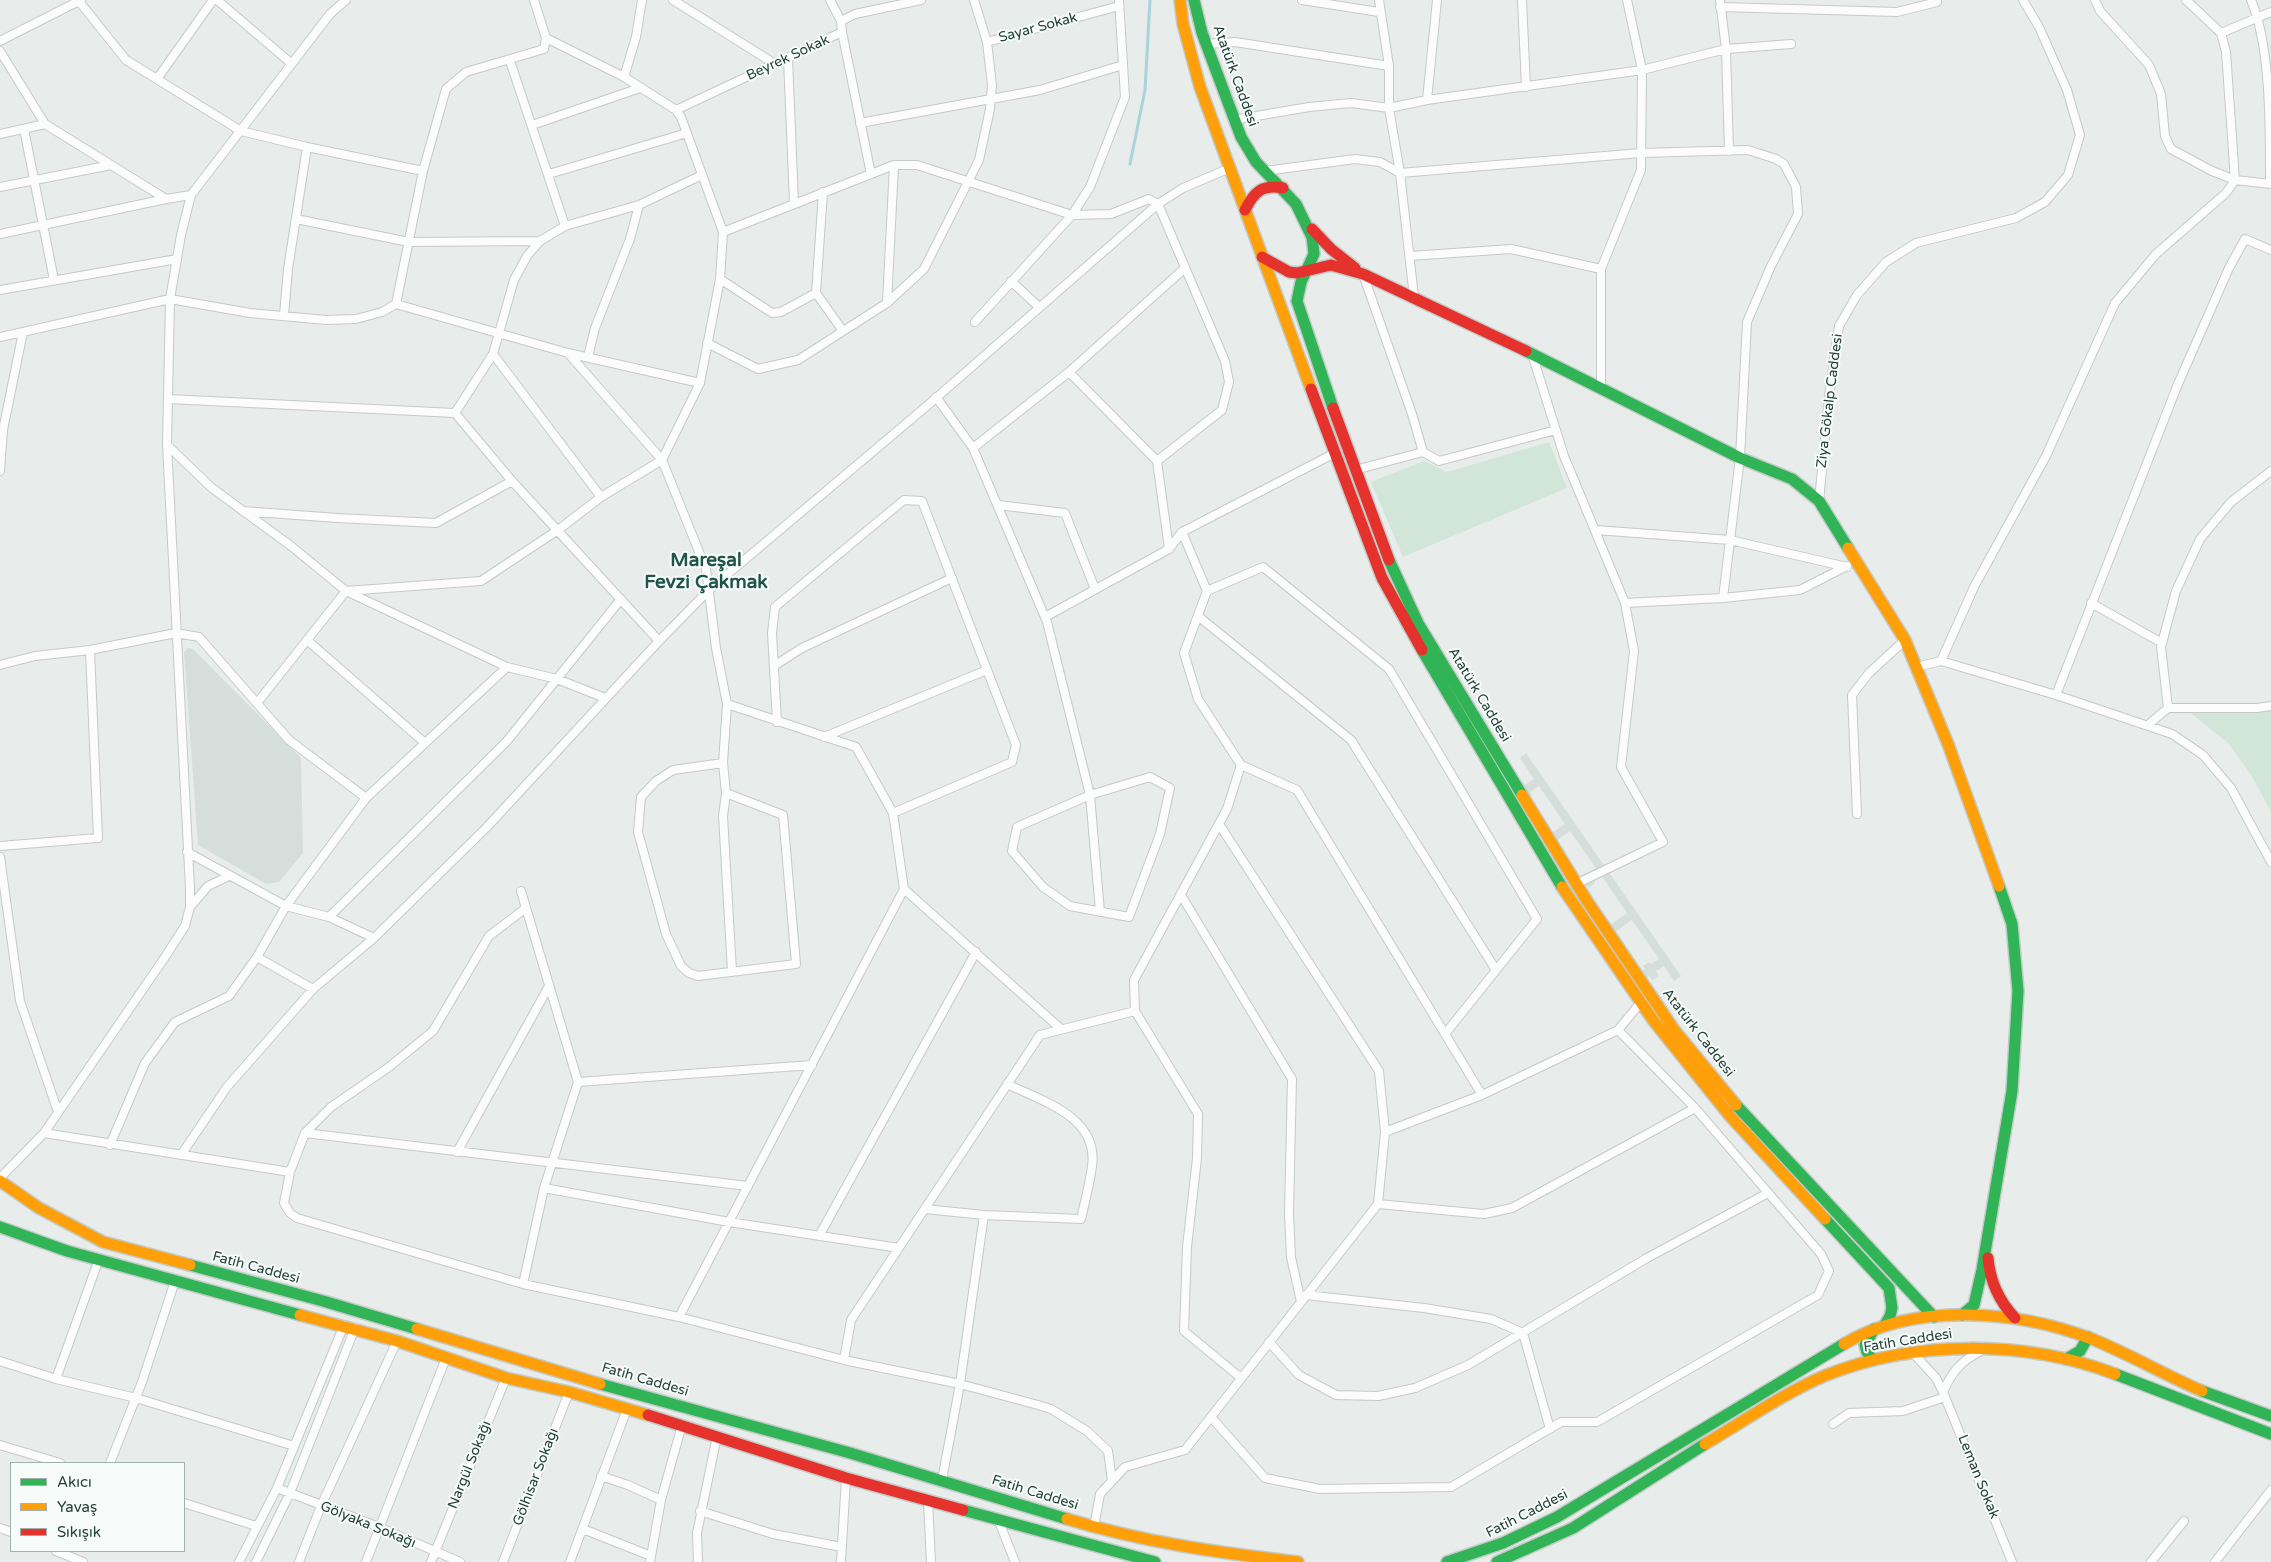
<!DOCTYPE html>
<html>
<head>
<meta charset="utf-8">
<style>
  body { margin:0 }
  #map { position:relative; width:2271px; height:1562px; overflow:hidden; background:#e8edeb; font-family:"Varela Round",sans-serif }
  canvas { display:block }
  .legend { position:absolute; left:10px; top:1462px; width:175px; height:90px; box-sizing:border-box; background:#f7fbf9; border:1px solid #a3b1ad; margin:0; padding:6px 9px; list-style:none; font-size:15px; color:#24423a }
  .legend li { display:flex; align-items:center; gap:10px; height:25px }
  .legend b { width:25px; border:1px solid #a3b1ad }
</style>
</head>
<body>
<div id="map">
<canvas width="2271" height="1562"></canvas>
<ul class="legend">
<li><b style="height:6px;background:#30b455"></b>Akıcı</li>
<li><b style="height:6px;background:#ff9f0a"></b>Yavaş</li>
<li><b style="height:6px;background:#e5322d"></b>Sıkışık</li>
</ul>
</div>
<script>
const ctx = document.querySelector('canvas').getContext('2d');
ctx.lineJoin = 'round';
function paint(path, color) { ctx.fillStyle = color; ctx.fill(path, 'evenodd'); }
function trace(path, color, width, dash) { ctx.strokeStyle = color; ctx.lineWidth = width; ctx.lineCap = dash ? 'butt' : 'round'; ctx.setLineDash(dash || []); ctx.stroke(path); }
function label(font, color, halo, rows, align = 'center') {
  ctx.font = font + ' "Varela Round",sans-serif'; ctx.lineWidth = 4; ctx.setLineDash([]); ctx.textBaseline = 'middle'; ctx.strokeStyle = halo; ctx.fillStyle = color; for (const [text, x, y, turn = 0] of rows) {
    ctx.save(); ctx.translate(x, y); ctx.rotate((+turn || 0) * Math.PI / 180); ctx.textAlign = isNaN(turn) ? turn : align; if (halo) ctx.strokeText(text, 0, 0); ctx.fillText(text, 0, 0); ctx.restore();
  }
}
paint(new Path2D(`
  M188,648L193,649L301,758L303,853L279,882L266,884L198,845L184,652Z
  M1526,753L1681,976L1674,981L1664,966L1656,971L1659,976L1652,980L1649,976L1643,981L1652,995L1646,1000L1491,777L1513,794L1519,790L1516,785L1522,781L1525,785L1534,779L1520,758ZM1539,786L1565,824L1544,838L1518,801L1524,796L1526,799L1532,795L1530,792ZM1570,831L1596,868L1580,876L1582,878L1575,883L1549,846ZM1601,875L1627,913L1606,928L1580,890L1587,885L1589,888L1595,883L1594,881ZM1632,920L1659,959L1651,964L1649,962L1643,966L1645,969L1638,974L1611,935Z`), '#d6dedb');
paint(new Path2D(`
  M1549,442L1567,488L1403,557L1371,482L1424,461L1447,472Z
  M2271,706V812L2253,778L2229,744L2187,710Z`), '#d1e6d8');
trace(new Path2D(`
  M1130,164L1145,90L1150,0`), '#a9d4db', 3);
const street = new Path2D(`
  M78,0L126,60L241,131L307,147L423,171
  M217,0L292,64
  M673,0L775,64
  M830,0L841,21
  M1302,0L1379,12
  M1379,0L1389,66V108L1400,173L1414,297
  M1522,0L1526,87
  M1720,0L1726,49L1729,151
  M2095,0L2100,11L2149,65L2161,94L2165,136L2171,149L2212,171L2235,180L2271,184
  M2251,0C2271,47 2270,129 2270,184
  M1720,7L1897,12L1937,2V0
  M842,32L871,174
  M2221,33L2271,12
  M0,41L81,0
  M987,42L1119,6
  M1206,44L1235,42L1389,66
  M0,51L45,124L166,199L191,195
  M788,59L794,203
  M510,61L565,226
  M624,77L636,37L642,0
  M157,79L213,0
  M1427,100L1437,0
  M676,110L842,32L841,21L855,14L921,0
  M1233,120L1309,107L1351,103L1389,108L1427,100L1642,70L1726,49L1791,44
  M860,123L1040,90L1123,65
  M532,125L640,88
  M24,129L54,280
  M0,134L45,124
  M1265,171L1355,159L1380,162L1400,173L1641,153L1748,150L1776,159L1784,164L1796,187L1798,214L1771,266L1747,322L1740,458L1723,598
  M549,174L687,133
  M0,187L111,165
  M823,192L816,293L843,331
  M296,219L409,242L540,241
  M723,232L894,165H917L1072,215L1111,214L1149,199L1158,204L1225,361L1229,382L1222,410L1157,461
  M0,234L166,199
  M1410,256L1511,249L1601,269
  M1363,274L1412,414L1423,452
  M720,279L772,313L781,312L816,293
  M1011,281L1039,307
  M0,290L177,259
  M887,303L894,165
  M396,304L423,171L446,89L466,72L544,49L546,38L534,0
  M284,315L288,269L307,147
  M975,322L1072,215L1090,187L1125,97L1119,0
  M0,337L170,299L250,313L326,320L356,319L382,312L396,304L568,353L700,383
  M707,343L758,369L798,360L887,303L924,269L979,160L990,109L992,85L987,42L974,0
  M568,353L662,460L706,569L716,648L727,704L723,763L726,793L723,816L732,971
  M493,354L601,497
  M1532,354L1564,456L1625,603L1634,651L1621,767L1663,842L1576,884
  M588,357L595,328L630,239L639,205
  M1069,372L1157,461L1169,549
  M1601,388V269L1641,170L1642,70L1627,0
  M936,397L973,448L1047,622L1090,795L1100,912
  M168,399L455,413L493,354L514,280L527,256L540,241L565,226L639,205L702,175
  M455,413L512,481L659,641
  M167,445L212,488L291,546L346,591L507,667L557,679L605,698
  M973,448L1069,372L1185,268
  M1355,470L1423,452L1439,461L1556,430
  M0,471L3,430L23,332
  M1819,501L1829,396L1839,326L1857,295L1886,262L1916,243L2016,218L2045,202L2068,175L2080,135L2067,90L2039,27L2023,0
  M998,505L1065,513L1095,589
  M243,511L337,518L436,523L512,481
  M1596,530L1730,540L1847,567
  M1182,532L1207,591
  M1625,603L1723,598L1800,590L1847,566
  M2091,603L2162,643
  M1198,616L1351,740L1496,970
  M1045,617L1169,549L1182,532L1335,453
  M307,640L425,743
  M1941,661L1975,585L2046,456L2115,303L2156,254L2226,193L2235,180L2226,52L2221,33L2186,0
  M0,665L35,656L90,650L176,633L199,637L289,740L366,798
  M774,666L802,648L952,578
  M1916,667L1941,661L2056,695L2172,734L2203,755L2231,788L2271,862
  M2056,695L2178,384L2229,268L2245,239L2271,250
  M257,703L346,591L481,581L558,530L601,497L662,460L700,383L720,279L723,232L681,117L676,110L624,77L546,38
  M727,704L856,747L893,813L904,889L1061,1029
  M2168,708L2161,647L2176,591L2200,539L2231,502L2271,471
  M777,722L772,633L775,607L904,500L922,501L1016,745L1012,762L893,813
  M2149,724L2168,708H2257L2271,706
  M824,737L987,670
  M723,763L673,770L656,781L641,797L638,832L666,934L681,966L689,973L698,976L796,964L783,815L726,793
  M1241,765L1297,790L1482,1095
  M1150,777L1170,788L1160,834L1129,917L1070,906L1043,887L1012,851L1017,827L1090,795Z
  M1857,814L1852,695L1869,673L1905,640
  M1219,824L1379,1071L1385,1132
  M0,846L98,838L90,650
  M187,852L286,906L329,917L374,938
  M0,857L20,1001L58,1112
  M521,891L578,1082
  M1181,895L1292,1079L1289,1214L1291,1257L1301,1302
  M190,907L208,886L229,876
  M526,908L489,936L433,1031L389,1067L331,1107L305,1133L290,1172L284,1203L290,1213L297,1218L523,1284L679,1317L844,1360L960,1384L1038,1405L1051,1409L1087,1431L1108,1451L1112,1481
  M329,917L507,741L621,599
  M257,957L313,989
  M1135,1011L1198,1114L1197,1158L1187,1247L1184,1331L1241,1378
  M44,1133L290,1172
  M305,1133L748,1186
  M110,1145L145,1063L175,1022L229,996L257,957L286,906L366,798L507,667
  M457,1152L549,986
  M181,1155L227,1087L313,989L374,938L487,827L659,641L710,589L928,405L1158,204L1183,188L1230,168
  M0,1178L44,1133L163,960L185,926L190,907V888L167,445L170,299L181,235L191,195L330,14L346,0
  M544,1188L729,1222L899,1248
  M1378,1204L1484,1214L1512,1208L1695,1108
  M925,1209L984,1215L1081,1219C1085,1201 1090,1183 1092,1166C1099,1117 1042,1101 1007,1084
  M819,1236L976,952
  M523,1284L544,1188L578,1082L812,1065
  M1306,1295L1424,1308L1491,1319L1523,1333L1550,1429
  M679,1317L904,889
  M1269,1342L1299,1375L1336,1395L1378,1396L1415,1388L1468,1365L1647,1258L1768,1193
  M1913,1353L1936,1378L1943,1392L2012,1562
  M844,1360L851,1320L1040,1035L1135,1011L1134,980L1227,809L1241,765L1198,699L1184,653L1207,591L1263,567L1389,669L1537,919L1445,1034
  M0,1361L56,1379L136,1398L294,1446
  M56,1379L99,1259
  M1943,1392C1952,1372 1960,1362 1979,1352
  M1211,1417L1265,1478L1320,1489L1451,1487L1561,1422H1597L1818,1295L1829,1271L1821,1254L1695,1108L1618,1030
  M1833,1424L1849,1413L1903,1411L1945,1397
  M0,1445L60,1463
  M110,1463L142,1382L175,1281
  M601,1476L628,1485L661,1500
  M942,1480L960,1384L984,1215
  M277,1488L379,1527L460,1562
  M928,1501L931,1562
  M184,1503L256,1526
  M700,1511L773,1534L842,1547
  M998,1519L1015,1562
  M1094,1527L1100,1494L1125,1467L1185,1450L1378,1204L1385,1132L1482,1095L1618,1030L1642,1001
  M0,1528L11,1532
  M583,1529L651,1556
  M56,1551L83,1562
  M239,1562L277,1488L344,1325
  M256,1562L290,1493L355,1328
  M299,1562L321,1506L397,1341
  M366,1562L446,1358
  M431,1562L506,1378
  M503,1562L569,1392
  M570,1562L627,1409
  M650,1562L661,1500L682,1425
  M698,1562L697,1533L717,1436
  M841,1562L846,1478
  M2151,1562L2184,1521
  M2215,1562L2271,1490`);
const fast = new Path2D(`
  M1194,0L1202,33L1241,137L1256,162L1296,204L1312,237L1314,254L1301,282L1297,301L1333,408
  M1526,351L1740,458L1792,479L1819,501L1848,548
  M1389,560L1418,623L1522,795
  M1422,650L1562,887
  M1736,1105L1934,1317
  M1825,1219L1889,1288L1892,1308L1890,1316L1885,1325
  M0,1227L67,1251L300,1315
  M190,1265L323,1301L417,1329
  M1962,1315L1974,1305L1982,1270L2012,1091L2018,991L2012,924L1999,886
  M2066,1359L2080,1351L2088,1337
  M1873,1360L1867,1352L1865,1345L1874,1329
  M2115,1374L2271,1434
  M600,1384L850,1453L1067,1519
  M2202,1391L2271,1416
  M963,1510L1155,1562
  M1447,1562L1503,1543L1557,1517L1844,1344
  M1497,1562L1573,1528L1705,1444`);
const slow = new Path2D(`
  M1180,0L1183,24L1200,87L1311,389
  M1848,548L1905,640L1948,744L1999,886
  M1522,795L1587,901L1675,1031L1736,1105
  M1562,887L1653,1020L1730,1116L1825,1219
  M0,1181L39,1208L103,1242L190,1265
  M300,1315L397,1341L506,1378L569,1392L648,1415
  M417,1329L600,1384
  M1844,1344C1915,1302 2017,1310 2092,1339C2129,1354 2165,1375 2202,1391
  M1705,1444C1744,1421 1783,1394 1824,1376C1914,1339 2025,1340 2115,1374
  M1067,1519C1142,1542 1220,1553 1298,1562`);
const jam = new Path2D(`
  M1245,210C1254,192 1262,184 1283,188
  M1312,229L1331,249L1355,268
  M1262,257L1289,272L1297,273L1331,265L1363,274L1526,351
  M1311,389L1382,578L1422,650
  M1333,408L1389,560
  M1988,1258C1990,1282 1999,1301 2015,1318
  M648,1415L846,1478L963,1510`);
trace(street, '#c5cac8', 10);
trace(fast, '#c3cbc8', 14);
trace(slow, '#c3cbc8', 14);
trace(jam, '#c3cbc8', 14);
trace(street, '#fcfcfc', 8);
trace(fast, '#30b455', 11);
trace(slow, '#ff9f0a', 11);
trace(jam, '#e5322d', 11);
label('14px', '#24423a', '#f7fbf9', [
  ["Sayar Sokak",1038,28,-15],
  ["Beyrek Sokak",788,58,-25],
  ["Atatürk Caddesi",1235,76,70],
  ["Ziya Gökalp Caddesi",1830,401,-83],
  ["Atatürk Caddesi",1479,695,59],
  ["Atatürk Caddesi",1698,1033,52],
  ["Fatih Caddesi",256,1268,15],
  ["Fatih Caddesi",1908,1341,-9],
  ["Fatih Caddesi",645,1380,16],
  ["Nargül Sokağı",470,1465,-68],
  ["Gölhisar Sokağı",536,1477,-69],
  ["Leman Sokak",1978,1477,68],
  ["Fatih Caddesi",1035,1493,17],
  ["Fatih Caddesi",1527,1514,-27],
  ["Gölyaka Sokağı",368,1525,22]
]);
label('bold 19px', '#1f5548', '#f7fbf9', [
  ["Mareşal",706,561],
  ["Fevzi Çakmak",706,583]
]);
</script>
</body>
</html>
